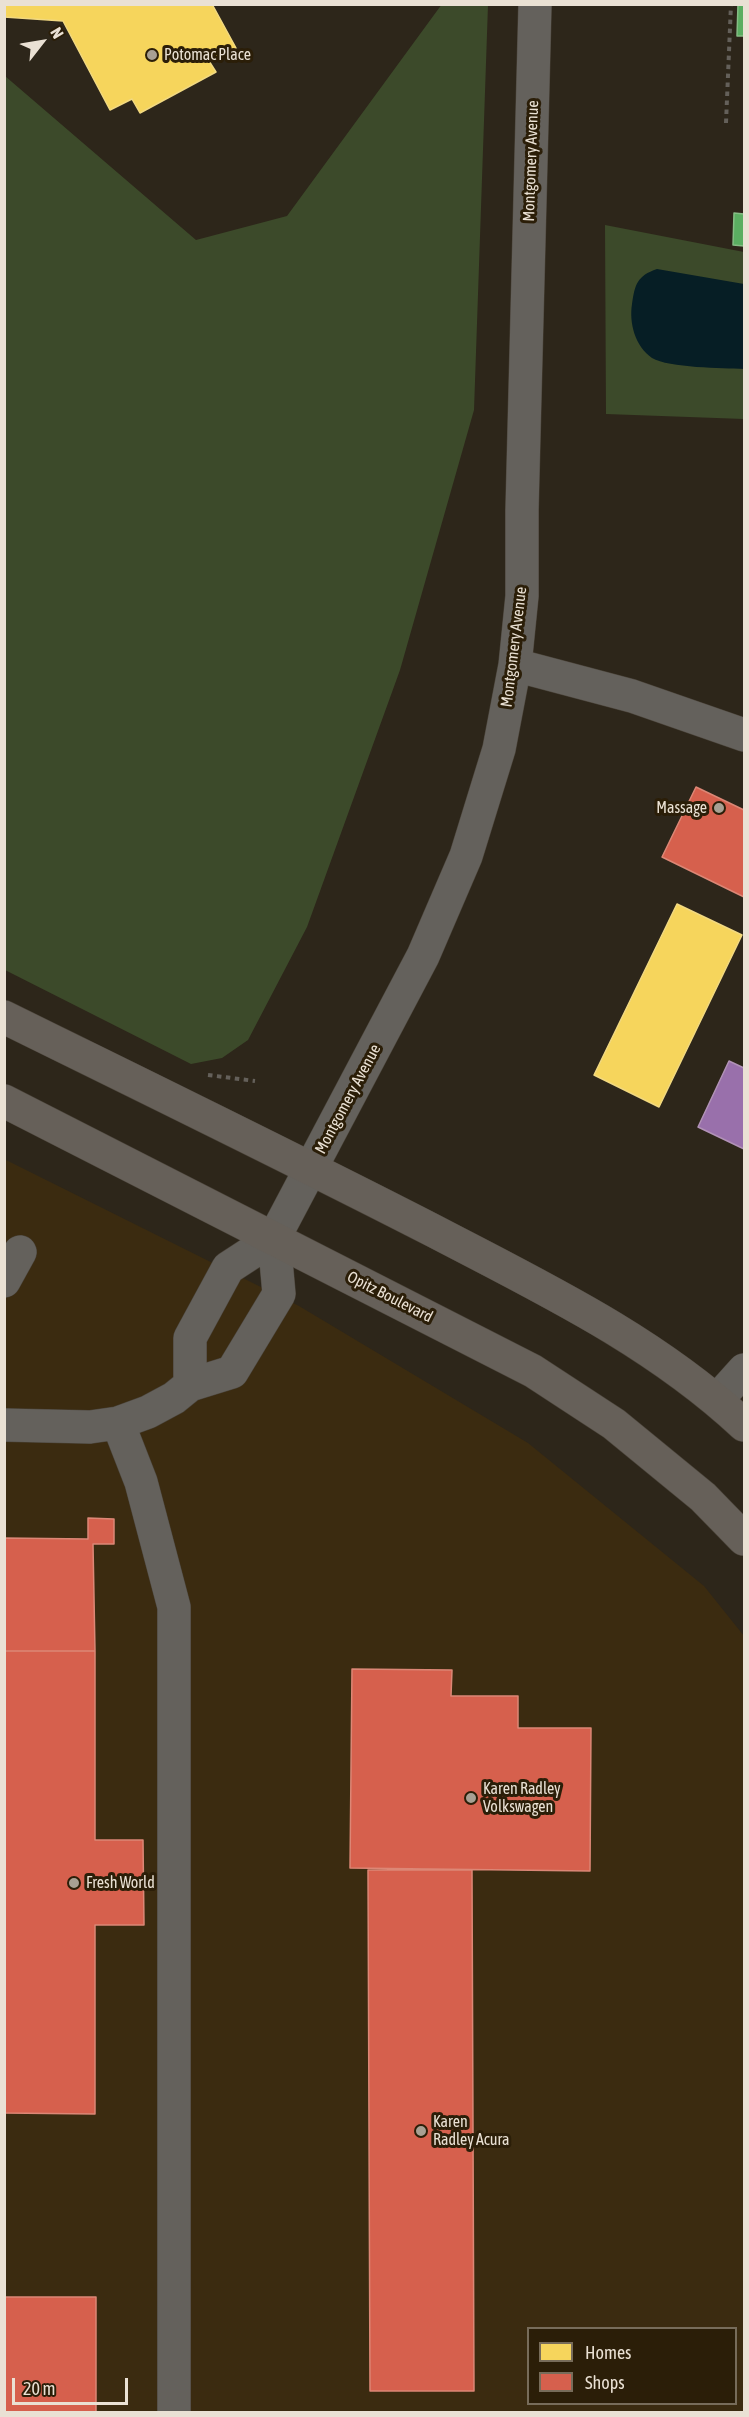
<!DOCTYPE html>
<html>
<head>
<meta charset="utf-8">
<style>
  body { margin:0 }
  #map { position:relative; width:749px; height:2417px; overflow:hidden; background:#2d261a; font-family:"Asap Condensed",sans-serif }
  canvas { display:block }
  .frame { position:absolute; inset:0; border:6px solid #eae1d4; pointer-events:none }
  .legend { position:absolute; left:527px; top:2327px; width:210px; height:78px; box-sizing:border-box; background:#2b1e08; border:2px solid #776c5a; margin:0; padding:8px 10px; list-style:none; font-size:18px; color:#eae1d4 }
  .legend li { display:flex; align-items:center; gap:12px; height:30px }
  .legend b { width:30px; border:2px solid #776c5a }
  .north { position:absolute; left:12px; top:12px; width:60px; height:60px; -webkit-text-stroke:4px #2b1e08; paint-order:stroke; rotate:59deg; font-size:16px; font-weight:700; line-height:24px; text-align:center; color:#eae1d4 }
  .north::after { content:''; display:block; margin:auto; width:21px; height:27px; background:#eae1d4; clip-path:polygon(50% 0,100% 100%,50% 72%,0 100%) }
  .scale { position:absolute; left:12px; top:2378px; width:116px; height:27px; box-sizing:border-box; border:3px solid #eae1d4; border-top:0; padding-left:8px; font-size:18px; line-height:21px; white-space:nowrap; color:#eae1d4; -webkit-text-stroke:4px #2b1e08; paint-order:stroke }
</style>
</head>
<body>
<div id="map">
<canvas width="749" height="2417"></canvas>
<div class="frame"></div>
<ul class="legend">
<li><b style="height:16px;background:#f6d55c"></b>Homes</li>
<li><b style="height:16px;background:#d6604d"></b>Shops</li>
</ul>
<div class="north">N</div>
<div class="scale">20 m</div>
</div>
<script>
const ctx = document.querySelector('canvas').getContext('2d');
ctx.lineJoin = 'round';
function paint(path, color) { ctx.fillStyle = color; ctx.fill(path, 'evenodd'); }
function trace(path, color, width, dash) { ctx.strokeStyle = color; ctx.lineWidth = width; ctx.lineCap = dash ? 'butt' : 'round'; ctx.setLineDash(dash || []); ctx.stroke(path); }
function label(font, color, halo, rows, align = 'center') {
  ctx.font = font + ' "Asap Condensed",sans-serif'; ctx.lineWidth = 6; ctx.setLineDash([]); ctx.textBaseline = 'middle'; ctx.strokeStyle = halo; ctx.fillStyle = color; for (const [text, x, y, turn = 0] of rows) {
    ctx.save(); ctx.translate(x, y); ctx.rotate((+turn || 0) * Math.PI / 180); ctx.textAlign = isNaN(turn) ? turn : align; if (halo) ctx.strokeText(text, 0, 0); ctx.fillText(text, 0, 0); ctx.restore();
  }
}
paint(new Path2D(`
  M4,1159L299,1306L528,1443L704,1586L744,1636V2412H5ZM528,2328H736V2404H528Z`), '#3b2b10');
paint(new Path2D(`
  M442,4L488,5L474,410L400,670L307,927L248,1040L222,1058L191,1064L5,970V76L196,240L287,216Z
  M605,225L744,252V419L606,414Z`), '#3c4a2a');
paint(new Path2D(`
  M657,269L744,284V369C723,368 669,368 652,358C635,346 629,323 632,304C635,284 637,276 657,269Z`), '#061e25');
const homes = new Path2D(`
  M4,4H212L236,48L209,61L216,72L140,113L132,99L110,110L63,21L4,17Z
  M677,904L742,935L659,1107L594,1075Z`);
paint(homes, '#f6d55c');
trace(homes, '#f2d980', 1.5);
const shops = new Path2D(`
  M696,787L744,810V897L662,857Z
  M88,1518L114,1519V1544H93L95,1651H4V1538L88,1539Z
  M4,1651H95V1840H143L144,1925H95V2114L4,2113Z
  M352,1669L452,1670L451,1696H518V1728H591L590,1871L350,1868Z
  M368,1870H472L474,2391H370Z
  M4,2297H96V2412H4Z`);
paint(shops, '#d6604d');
trace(shops, '#dc8776', 1.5);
const offices = new Path2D(`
  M729,1061L744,1068V1149L698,1127Z`);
paint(offices, '#9970ab');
trace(offices, '#b192b7', 1.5);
const public = new Path2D(`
  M738,4H744V36H737Z
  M734,213L744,214V246L733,245Z`);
paint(public, '#5aae61');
trace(public, '#85bd84', 1.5);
const minor = new Path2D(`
  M515,665L632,696L744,735
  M4,1281L20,1252
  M190,1385V1338L228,1268L274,1238L423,956L466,856L499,749L515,665L522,596V510L535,4
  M717,1400L744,1370
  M118,1423L141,1482L174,1607V2412
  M4,1425L90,1427L118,1423L148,1412L174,1398L190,1385L232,1372L279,1294L274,1238`);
const major = new Path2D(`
  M4,1017C148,1088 292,1158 434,1231C543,1288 654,1341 744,1425
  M4,1101L533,1371L614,1424L703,1497L744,1539`);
trace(minor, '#4a4339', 34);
trace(major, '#4a4339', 34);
trace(new Path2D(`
  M726,123L731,4
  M208,1075L255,1081`), '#64605a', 4, [4.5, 4.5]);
trace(minor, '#64615c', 33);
trace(major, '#666059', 33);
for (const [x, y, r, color] of [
  [152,55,6,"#a8a093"],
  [719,808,6,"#a8a093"],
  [471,1798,6,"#a8a093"],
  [74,1883,6,"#a8a093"],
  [421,2131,6,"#a8a093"]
]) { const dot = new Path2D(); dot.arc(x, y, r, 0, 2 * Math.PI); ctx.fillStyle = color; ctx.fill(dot); trace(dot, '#2b1e08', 2); }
label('16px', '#eae1d4', '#2b1e08', [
  ["Potomac Place",164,55],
  ["Massage",707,808,"right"],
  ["Karen Radley",483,1789],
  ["Volkswagen",483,1807],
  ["Fresh World",86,1883],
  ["Karen",433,2122],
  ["Radley Acura",433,2140]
], 'left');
label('16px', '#eae1d4', '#2b1e08', [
  ["Montgomery Avenue",531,161,-88],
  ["Montgomery Avenue",514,647,-83],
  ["Montgomery Avenue",348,1099,-62],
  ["Opitz Boulevard",390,1297,27]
]);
</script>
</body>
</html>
